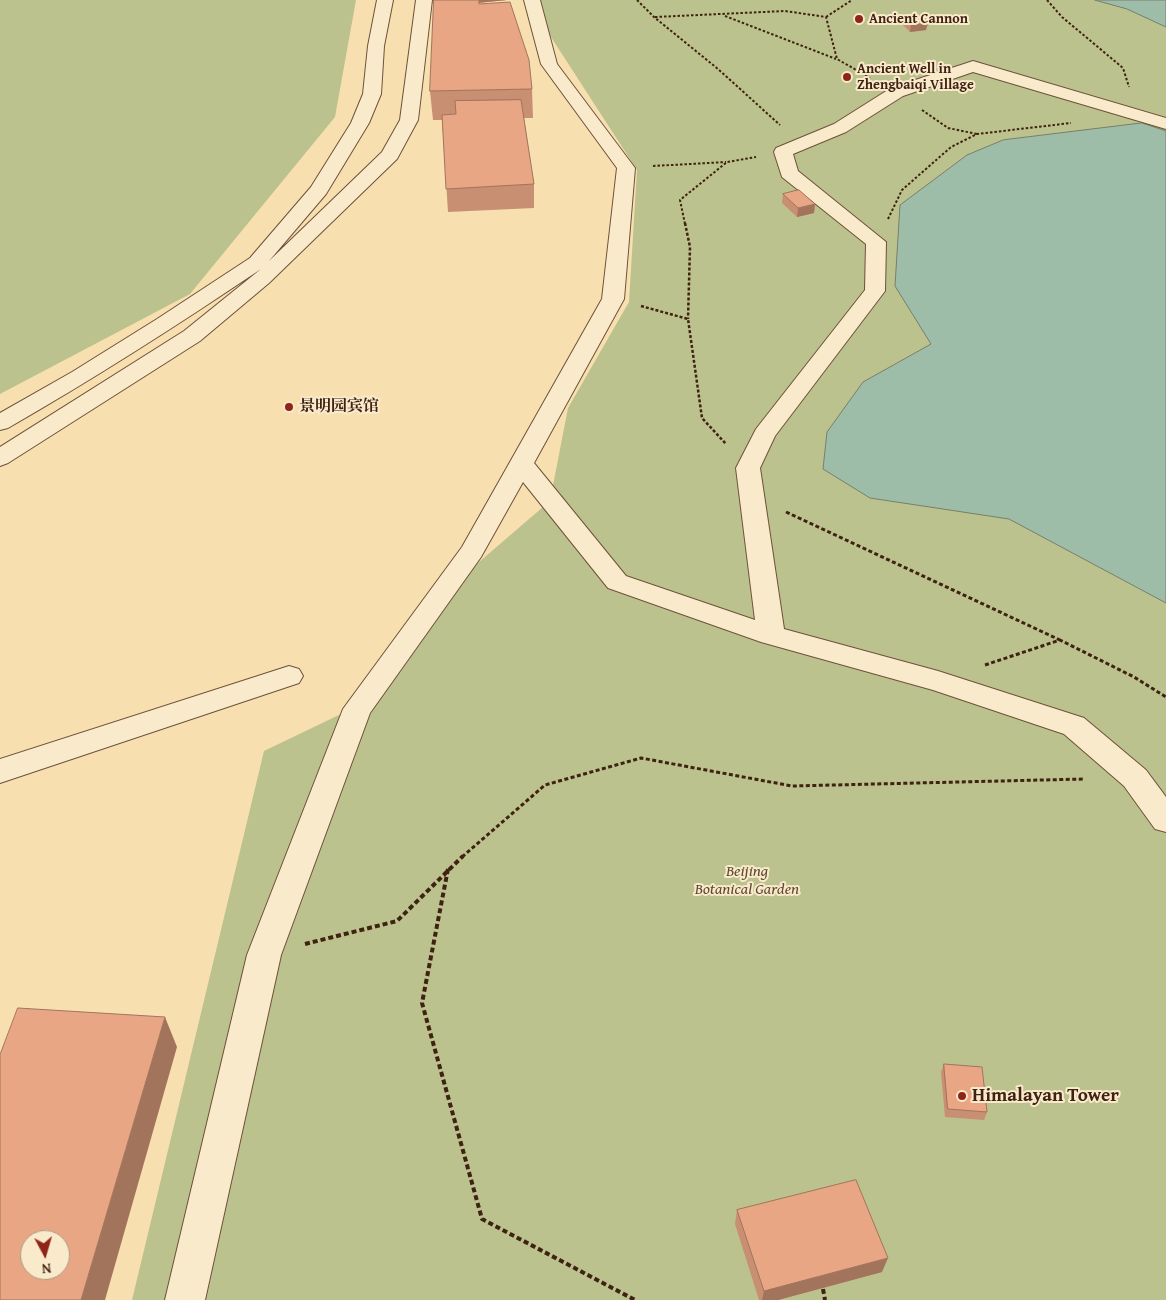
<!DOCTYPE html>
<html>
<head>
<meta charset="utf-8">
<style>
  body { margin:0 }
  #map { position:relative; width:1166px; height:1300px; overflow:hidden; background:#f8dfb0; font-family:"Gentium Book Plus",serif }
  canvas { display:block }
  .north { position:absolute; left:20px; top:1230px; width:50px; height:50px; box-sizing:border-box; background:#faeacc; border:1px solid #af9a81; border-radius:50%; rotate:174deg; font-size:14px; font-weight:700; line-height:20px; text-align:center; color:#3f2211 }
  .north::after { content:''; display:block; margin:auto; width:18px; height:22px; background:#8f2418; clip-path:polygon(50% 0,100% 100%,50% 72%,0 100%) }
</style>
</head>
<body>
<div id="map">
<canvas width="1166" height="1300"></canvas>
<div class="north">N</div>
</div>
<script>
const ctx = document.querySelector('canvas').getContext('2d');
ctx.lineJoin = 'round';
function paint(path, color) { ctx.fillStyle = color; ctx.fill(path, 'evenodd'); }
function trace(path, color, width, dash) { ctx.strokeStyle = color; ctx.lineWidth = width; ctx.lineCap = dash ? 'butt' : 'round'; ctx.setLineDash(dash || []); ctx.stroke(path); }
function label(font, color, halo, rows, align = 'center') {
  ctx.font = font + ' "Gentium Book Plus","Noto Serif SC",serif'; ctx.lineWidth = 4; ctx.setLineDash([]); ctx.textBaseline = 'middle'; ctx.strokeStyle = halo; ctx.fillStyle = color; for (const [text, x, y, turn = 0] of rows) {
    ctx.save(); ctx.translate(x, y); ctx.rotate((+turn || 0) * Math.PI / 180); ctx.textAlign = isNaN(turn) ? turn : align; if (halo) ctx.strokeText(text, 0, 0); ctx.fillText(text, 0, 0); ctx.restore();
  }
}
paint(new Path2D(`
  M0,0H356L335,117L190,294L0,394Z
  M527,0H1166V1300H132L264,751L341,714L429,605L550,501L568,408L629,302L637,170Z`), '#bbc28d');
const water = new Path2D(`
  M1095,0H1166V27L1127,9Z
  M1142,123L1166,131V603L1009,519L870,498L823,469L827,432L863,382L931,344L895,286L900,205L967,155L1003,140Z`);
paint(water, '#9ebda8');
trace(water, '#787f6c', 1);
const minor = new Path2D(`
  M377,0H393L384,46L381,94L369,123L326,194L269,261L382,152L400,120L416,0H432L418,120L397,159L269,283L200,341L8,463L0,466V447L184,331L261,269C178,325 95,378 8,428L0,430V413L72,372L157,319L250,258L311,187L351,123L363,94L368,46Z
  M524,0H540L557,64L635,168L624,299L534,463L626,576L755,620L736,468L756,429L865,290L866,244L782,177L774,152L776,148L834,124L891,88L973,61L1166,118V129L973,72L903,96L846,132L793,154L798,171L886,242L885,291L775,436L760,468L784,629L938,671L1084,718L1146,770L1166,797V832L1155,829L1124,786L1064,734L933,690L761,642L608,588L523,482L481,557L370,713L281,955L205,1300H165L247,955L343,709L462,547L602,299L617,168L541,64Z
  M289,666L299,669L303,676L299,683L0,783V759Z`);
trace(minor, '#6d5139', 2);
trace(new Path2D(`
  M637,0L654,17L718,69L780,125
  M1047,0L1062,17L1123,68L1129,87
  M725,16L836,59
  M655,17L785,11L826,17L837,59L870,78
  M826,17L852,0
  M922,110L948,128L977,134
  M653,166L726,162
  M888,219L902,190L951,147L977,134L1071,123
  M685,224L680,200L727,162L756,157`), '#3f2211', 2, [2.5, 2]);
trace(new Path2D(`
  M685,223L690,247L688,319
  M641,306L688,319L702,418L726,444`), '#3f2211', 2.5, [3, 2]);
trace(new Path2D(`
  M786,512L1060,640
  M985,665L1060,640L1134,677L1166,697
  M462,857L545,785L641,758L792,786L1084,779`), '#3f2211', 3, [4, 2.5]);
trace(new Path2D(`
  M448,869L422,1003L482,1219L635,1300
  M305,944L397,921L463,856
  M823,1289L825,1300`), '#3f2211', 4, [5, 3]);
paint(minor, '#faeacc');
paint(new Path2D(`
  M434,0H507L479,3V4L532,89L533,118H524L534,184V208L448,212L442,120H433L430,91Z
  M904,18L926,30L910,32L903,25Z
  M783,194L815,204L814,213L797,217L782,203Z
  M944,1064L987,1112L984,1120L945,1117L941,1072Z
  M737,1210L882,1272L778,1300H759L735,1224Z`), '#c88f72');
paint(new Path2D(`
  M466,0H507L466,4Z
  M928,23L926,30L910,32L911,25Z
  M815,204L814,213L797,217L798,208Z
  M165,1017L177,1047L105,1300H81Z
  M888,1258L882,1272L778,1300H762L764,1291Z`), '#a2745c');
const building = new Path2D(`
  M434,0H479V4L510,2L529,60L532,89L430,91Z
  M921,16L928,23L911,25L904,18Z
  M521,100L534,184L446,189L442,115L456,114L455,101Z
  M799,190L815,204L798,208L783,194Z
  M18,1008L165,1017L81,1300H0V1055ZM30,1240H60V1270H30Z
  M944,1064L982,1067L987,1112L948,1109Z
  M856,1180L888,1258L764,1291L737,1210Z`);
paint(building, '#e8a684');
trace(building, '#a2745c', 1);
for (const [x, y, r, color] of [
  [859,19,5,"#8f2418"],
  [847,77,5,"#8f2418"],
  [289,407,5,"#8f2418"],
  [962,1096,5,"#8f2418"]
]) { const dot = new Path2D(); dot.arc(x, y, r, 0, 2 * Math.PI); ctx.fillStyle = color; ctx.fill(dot); trace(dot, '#faeacc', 2); }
label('bold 14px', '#3f2211', '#faeacc', [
  ["Ancient Cannon",869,19],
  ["Ancient Well in",857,69],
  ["Zhengbaiqi Village",857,85]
], 'left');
label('bold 16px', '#3f2211', '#faeacc', [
  ["景明园宾馆",299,407]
], 'left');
label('italic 16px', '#5e4a30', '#faeacc', [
  ["Beijing",747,872],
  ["Botanical Garden",747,890]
]);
label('bold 19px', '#3f2211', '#faeacc', [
  ["Himalayan Tower",972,1096]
], 'left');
</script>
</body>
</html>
